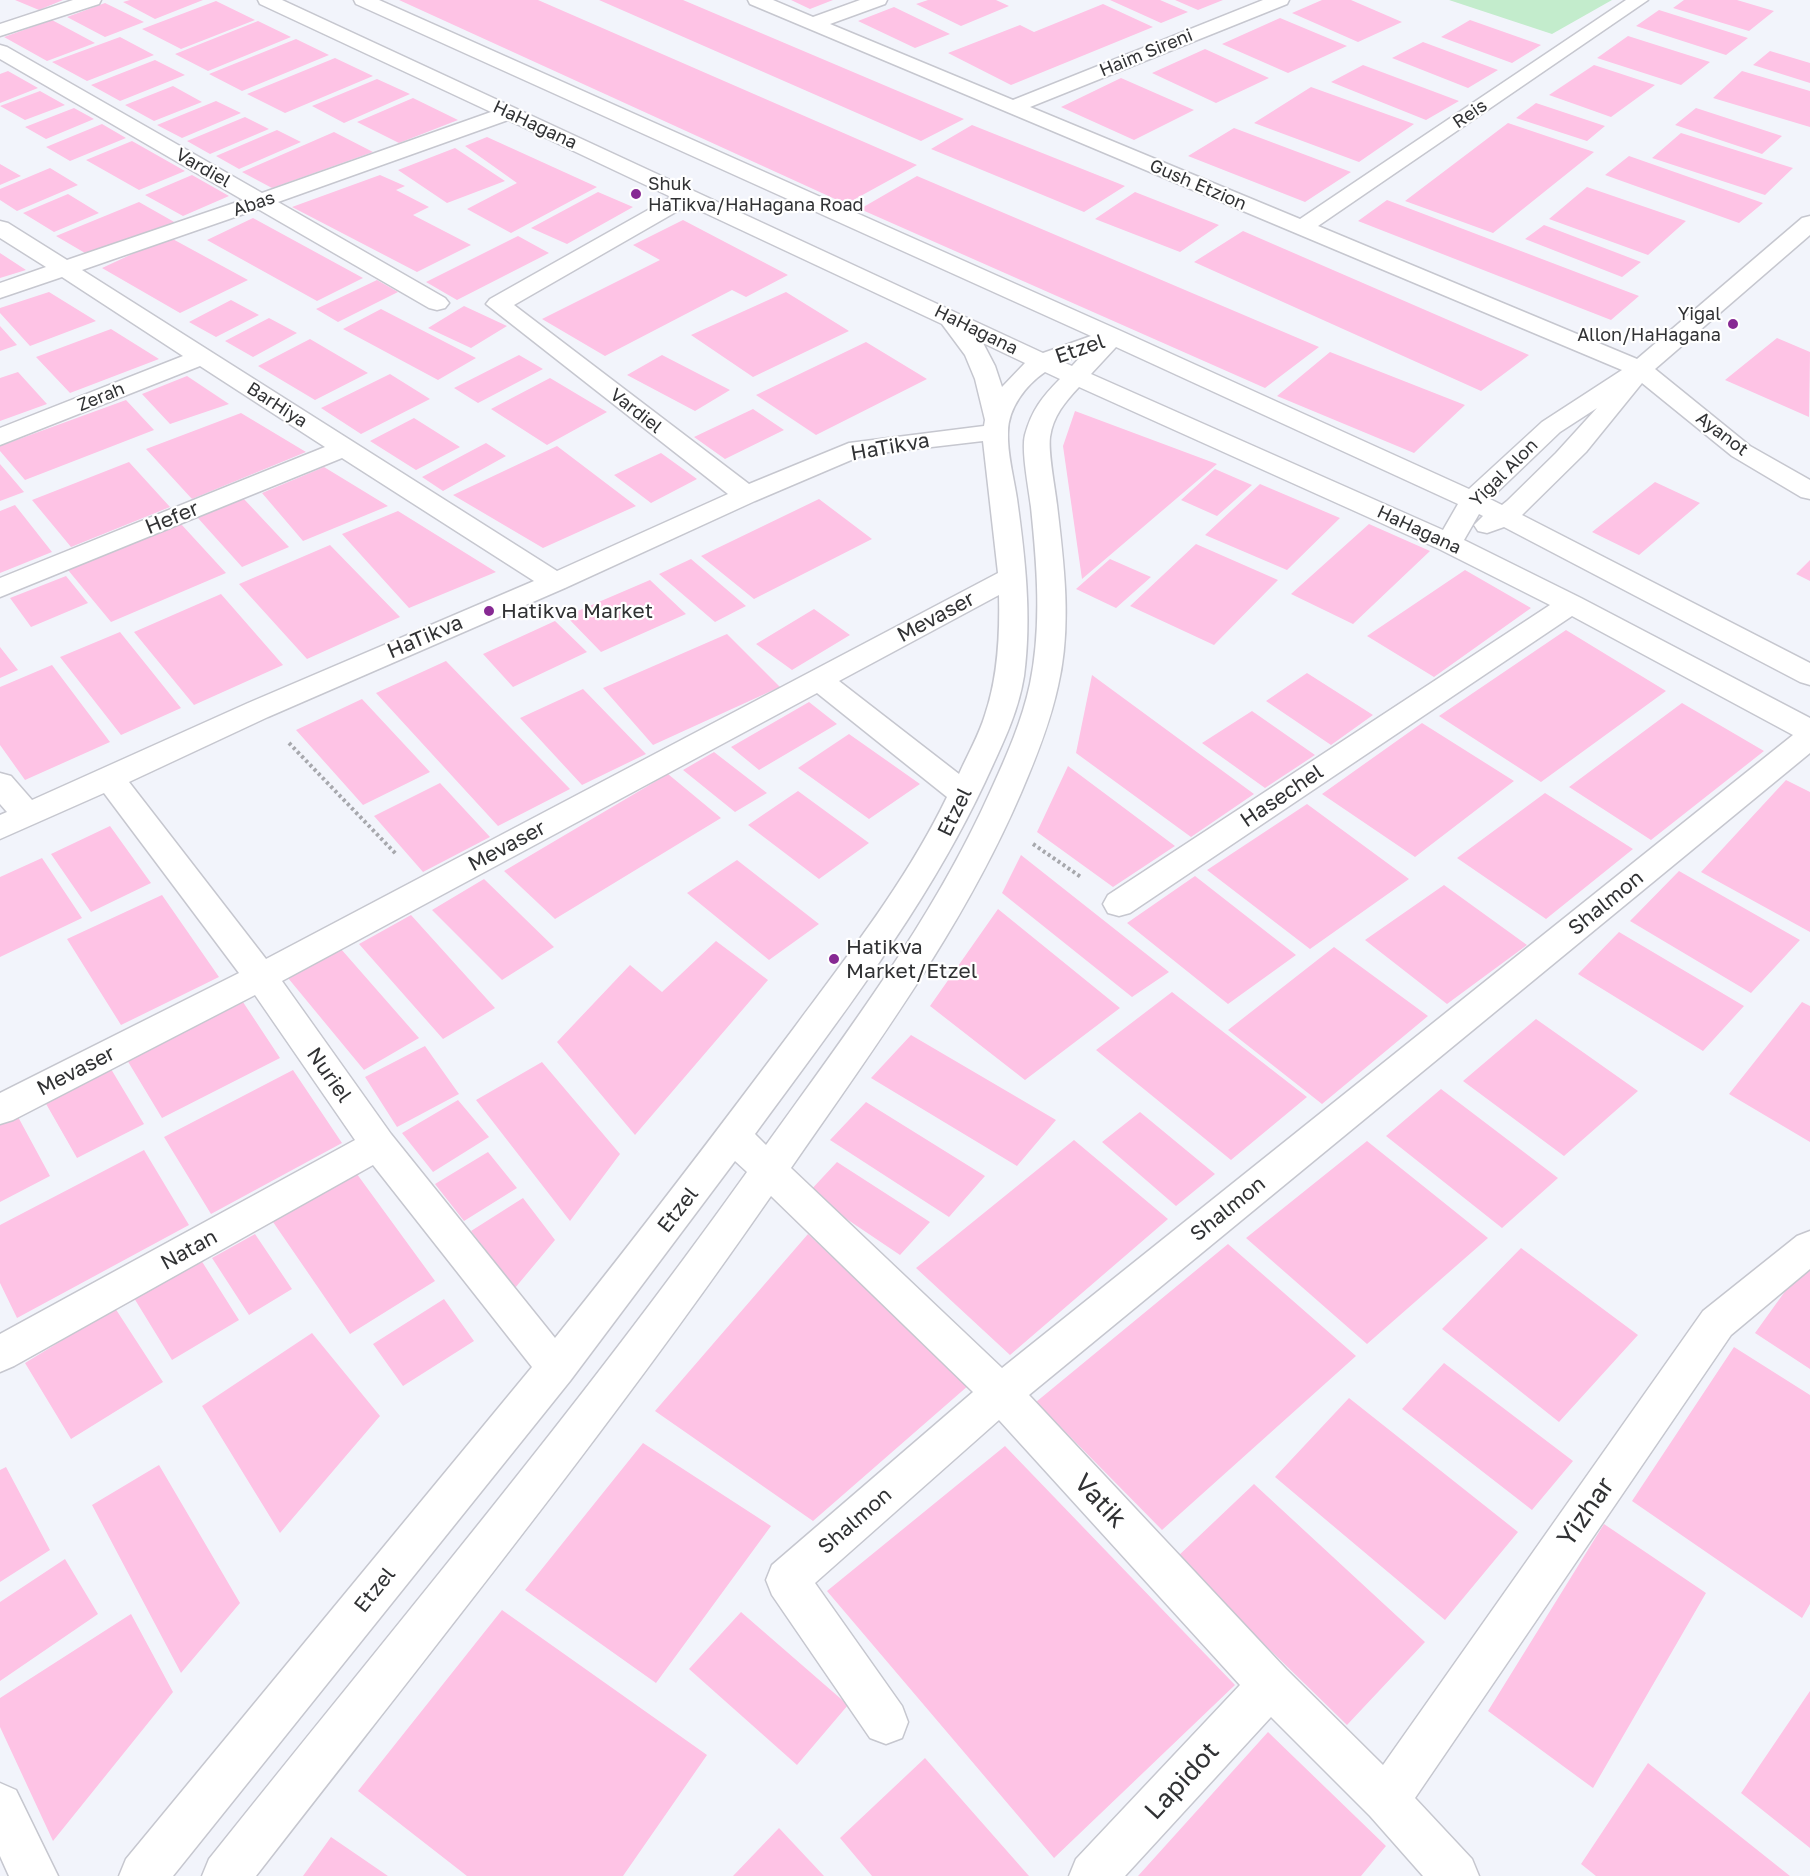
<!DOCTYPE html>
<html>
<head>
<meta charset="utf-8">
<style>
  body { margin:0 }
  canvas { display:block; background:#f2f4fb }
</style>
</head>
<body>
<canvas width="1810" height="1876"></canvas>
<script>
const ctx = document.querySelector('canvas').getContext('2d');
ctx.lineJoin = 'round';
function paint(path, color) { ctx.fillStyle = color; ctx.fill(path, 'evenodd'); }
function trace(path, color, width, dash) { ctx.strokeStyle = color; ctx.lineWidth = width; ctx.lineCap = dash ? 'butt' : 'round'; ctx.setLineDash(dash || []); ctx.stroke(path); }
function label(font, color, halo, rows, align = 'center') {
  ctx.font = font + ' "Golos Text",sans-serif'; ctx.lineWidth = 4.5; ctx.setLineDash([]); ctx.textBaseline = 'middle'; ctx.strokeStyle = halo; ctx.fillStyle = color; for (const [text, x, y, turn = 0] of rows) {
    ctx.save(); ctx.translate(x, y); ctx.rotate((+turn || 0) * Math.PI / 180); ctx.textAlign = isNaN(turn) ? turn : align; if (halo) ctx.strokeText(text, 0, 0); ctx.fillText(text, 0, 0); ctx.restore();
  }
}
paint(new Path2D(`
  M1449,0H1612L1552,34Z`), '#c3eccc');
paint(new Path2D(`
  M15,0H63L39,10Z
  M130,0H203L155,19L123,2Z
  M399,0H538L917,165L846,204Z
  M599,0H683L964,119L921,141Z
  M791,0H833L810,9Z
  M928,0H996L1009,6L961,26L916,4Z
  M1110,0H1160L1188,12L1161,23Z
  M1175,0H1223L1198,10Z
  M1322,0H1351L1402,22L1358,42L1292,13Z
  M1684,0H1737L1774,11L1749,31L1673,8Z
  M216,1L255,20L181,49L142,29Z
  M105,3L144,22L105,37L67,17Z
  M1103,4L1153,27L1011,85L948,53L1020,25L1034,32Z
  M894,7L950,34L915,48L858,21Z
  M1659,10L1748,38L1726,55L1636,26Z
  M1280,18L1347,46L1288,73L1222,44Z
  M52,20L95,43L47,61L4,37Z
  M1470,20L1541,45L1512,63L1441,37Z
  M258,21L291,37L208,71L175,54Z
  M1628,36L1710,62L1681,85L1597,58Z
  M120,37L154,55L87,81L52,62Z
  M296,39L329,55L242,91L209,74Z
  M1423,42L1498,70L1468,88L1392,58Z
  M1205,49L1269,78L1216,103L1152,73Z
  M1770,51L1810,63V83L1753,65Z
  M335,58L373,76L285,113L247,94Z
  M155,60L185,75L120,101L91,85Z
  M1363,65L1459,101L1426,120L1331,82Z
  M1594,65L1655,85L1611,117L1549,95Z
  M8,71L38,88L0,103V74Z
  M1742,71L1810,91V127L1713,98Z
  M1121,78L1194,110L1134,140L1061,107Z
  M377,79L410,94L344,123L312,106Z
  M173,86L202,102L154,121L125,105Z
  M1311,87L1414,124L1359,162L1254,123Z
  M40,91L65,105L25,120L0,106Z
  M413,98L458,120L399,143L357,122Z
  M216,101L241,113L182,138L157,125Z
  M1536,103L1605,126L1587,141L1516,118Z
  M74,108L94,119L46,139L25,127Z
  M1696,108L1782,136L1762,154L1675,125Z
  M245,117L269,129L210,154L187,141Z
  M1508,123L1594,152L1493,233L1405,201Z
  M102,124L126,138L70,161L46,147Z
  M972,125L1125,186L1084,212L931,149Z
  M1234,128L1351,172L1305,202L1188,156Z
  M277,130L301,142L239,169L216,156Z
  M334,132L373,152L272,188L242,172Z
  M1681,133L1793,168L1765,195L1652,158Z
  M487,137L597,187L511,233L467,209L517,183L465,146Z
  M132,141L185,171L139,190L86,160Z
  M455,148L505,181L447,203L398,170Z
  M1629,156L1763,203L1739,223L1605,175Z
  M0,164L21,176L0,185Z
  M50,168L78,185L17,211L0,200V189Z
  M192,175L229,196L183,216L145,195Z
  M380,175L405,186L396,190L429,207L413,215L471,245L417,272L292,207Z
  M917,176L1319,347L1265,388L860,209Z
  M1587,187L1686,221L1648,255L1549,219Z
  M598,192L633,207L567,244L531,228Z
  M1135,192L1219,225L1180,252L1095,219Z
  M68,194L99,213L54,232L23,213Z
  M1387,200L1639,296L1611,320L1358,221Z
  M139,202L176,223L85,253L56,236Z
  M253,218L363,278L317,301L207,240Z
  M683,220L788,275L746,297L732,290L605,356L542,319L660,260L633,245Z
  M1544,225L1641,262L1622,277L1525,239Z
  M1243,231L1529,355L1481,391L1194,262Z
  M518,236L549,253L457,300L426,282Z
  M169,237L248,280L180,313L102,268Z
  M0,253L26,270L0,278Z
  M377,280L398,292L338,322L316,309Z
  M49,292L96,321L30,346L0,313V308Z
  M786,292L849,331L753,377L691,335Z
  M231,300L259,315L216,337L189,322Z
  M464,306L507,326L471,348L428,328Z
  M381,309L476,358L438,380L343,329Z
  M269,318L297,333L253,357L225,341Z
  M0,326L17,345L0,351Z
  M111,329L159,359L70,393L36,357Z
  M1777,338L1810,352L1809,417L1725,380Z
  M310,339L368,373L315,400L258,366Z
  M866,342L927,379L816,435L756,395Z
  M1330,352L1465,405L1414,453L1277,396Z
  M519,355L543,369L478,403L454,388Z
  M662,355L730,390L695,411L627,375Z
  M18,372L47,404L0,421V378Z
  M390,374L430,399L361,434L321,408Z
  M187,376L229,404L170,424L142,394Z
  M550,378L607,412L547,445L491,409Z
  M126,400L154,430L25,480L0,451V446Z
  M753,409L784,430L725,459L694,437Z
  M1075,411L1217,464L1082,579L1063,446Z
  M241,413L306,452L192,499L146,449Z
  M414,418L460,447L416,470L370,441Z
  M486,443L506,456L443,491L422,477Z
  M557,446L636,506L543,548L453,495Z
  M661,453L697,479L651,503L614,475Z
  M129,462L170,507L71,547L32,500Z
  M0,464L24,492L0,501Z
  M324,467L388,506L303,541L262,493Z
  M1215,469L1252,485L1217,516L1181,500Z
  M1655,482L1700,503L1639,555L1592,532Z
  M1260,484L1340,518L1287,570L1205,535Z
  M243,498L289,547L242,567L197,517Z
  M819,499L872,539L754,599L701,556Z
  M15,505L52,552L0,573V511Z
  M398,511L496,572L409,608L342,534Z
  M181,524L226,573L111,622L68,570Z
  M1369,524L1430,551L1353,624L1291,594Z
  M1196,544L1278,580L1214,645L1130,606Z
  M330,545L400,617L307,659L239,584Z
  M691,559L746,606L715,622L659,574Z
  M1110,559L1151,577L1116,608L1076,589Z
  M1810,560V581L1796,574Z
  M1465,570L1531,608L1434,677L1367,636Z
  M66,576L88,603L31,627L10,598Z
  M650,580L686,614L601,652L566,616Z
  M221,594L283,665L194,705L134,632Z
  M814,609L850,635L792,670L756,644Z
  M555,621L587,652L513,687L483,654Z
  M1566,630L1666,691L1541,782L1439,716Z
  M120,632L181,708L121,735L60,657Z
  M727,634L780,687L653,745L603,688Z
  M0,647L18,670L0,678Z
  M446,661L570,789L498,826L376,693Z
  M52,665L110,742L25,780L0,745V687Z
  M1307,673L1373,715L1331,745L1266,701Z
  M1092,675L1254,794L1191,837L1076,753Z
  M583,689L646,754L582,785L520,718Z
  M362,699L430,772L363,805L296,730Z
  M809,702L837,724L759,770L731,747Z
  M1682,703L1764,751L1651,840L1569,787Z
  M1252,711L1315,755L1265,788L1202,743Z
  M1422,723L1514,781L1415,857L1322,794Z
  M849,734L920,784L869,819L798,768Z
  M714,752L767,793L735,812L683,770Z
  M1068,766L1175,846L1113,887L1037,832Z
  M668,774L721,818L555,919L504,871Z
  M1786,780L1810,792V932L1701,872Z
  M440,783L490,837L423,872L374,816Z
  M798,791L869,843L819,879L748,825Z
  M1545,793L1633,849L1546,919L1457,858Z
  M1307,804L1409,879L1310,949L1207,870Z
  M110,826L151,883L91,912L51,854Z
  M1021,855L1169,972L1132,997L1002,893Z
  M42,858L82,918L0,957V877Z
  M737,860L819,924L769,960L687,893Z
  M1679,871L1800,940L1751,993L1630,921Z
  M1195,876L1296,955L1228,1004L1127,923Z
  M484,879L554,947L502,980L432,910Z
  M1444,885L1527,945L1447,1004L1365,940Z
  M162,895L219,977L121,1025L67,939Z
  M998,909L1120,1008L1025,1080L930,1006Z
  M411,915L495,1008L443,1039L359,944Z
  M1619,932L1744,1006L1703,1051L1578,974Z
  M716,941L768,980L635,1135L557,1042L630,965L662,992Z
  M1334,947L1428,1016L1322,1104L1228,1030Z
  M341,949L419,1038L364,1070L288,978Z
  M1172,992L1307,1097L1231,1160L1096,1050Z
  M243,1002L280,1058L162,1118L127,1060Z
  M1802,1002L1810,1006V1142L1729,1094Z
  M1536,1019L1638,1091L1564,1156L1463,1081Z
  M911,1035L1056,1120L1017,1166L871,1078Z
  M425,1046L459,1094L397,1127L365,1077Z
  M542,1062L620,1154L570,1221L476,1100Z
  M111,1069L144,1124L77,1158L45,1102Z
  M293,1070L342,1143L211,1214L164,1137Z
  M1441,1089L1558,1178L1502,1228L1386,1136Z
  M458,1100L489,1137L433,1172L402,1133Z
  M866,1102L985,1176L949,1217L830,1140Z
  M1140,1112L1215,1174L1176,1206L1102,1142Z
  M17,1115L50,1176L0,1202V1123Z
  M1074,1140L1168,1219L1010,1355L916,1268Z
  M1367,1141L1488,1238L1367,1344L1246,1238Z
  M144,1150L189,1225L17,1318L0,1283V1225Z
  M488,1152L517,1188L464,1221L435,1184Z
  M837,1162L930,1222L900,1255L808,1193Z
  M354,1170L435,1281L350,1334L271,1219Z
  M523,1198L555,1240L515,1288L471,1231Z
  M255,1234L292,1289L249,1315L212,1258Z
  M808,1234L969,1385L813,1521L655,1411Z
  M1228,1244L1356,1356L1162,1530L1036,1402Z
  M1521,1248L1638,1335L1559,1422L1442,1329Z
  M201,1260L239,1320L172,1360L134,1298Z
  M1804,1265L1810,1269V1369L1755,1333Z
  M444,1299L474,1341L403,1386L373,1344Z
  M115,1308L163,1382L71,1439L25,1363Z
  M312,1333L380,1416L280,1533L202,1406Z
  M1734,1347L1810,1395V1604L1802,1618L1632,1501Z
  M1444,1363L1573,1461L1532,1510L1402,1409Z
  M1349,1398L1518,1532L1445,1620L1275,1477Z
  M643,1443L771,1526L656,1683L525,1590Z
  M1005,1446L1235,1685L1054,1858L827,1591Z
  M159,1465L240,1603L181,1673L92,1505Z
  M6,1467L50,1550L0,1582V1470Z
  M1254,1484L1425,1642L1347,1725L1176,1558Z
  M1604,1524L1706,1593L1593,1788L1488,1711Z
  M65,1559L98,1614L0,1681V1602Z
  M502,1610L707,1755L623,1876H467L358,1791Z
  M741,1612L848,1705L797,1765L689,1669Z
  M131,1614L173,1692L53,1841L0,1727V1698Z
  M1810,1691V1848L1741,1793Z
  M1268,1732L1386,1846L1361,1876H1138Z
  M925,1758L1029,1876H872L840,1838Z
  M1648,1763L1790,1876H1596L1581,1864Z
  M779,1828L824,1876H733Z
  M331,1837L388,1876H303Z`), '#fec3e5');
const minor = new Path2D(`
  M73,0H101L99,4L0,36V24Z
  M258,0H282L1043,353L1091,336L356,4L354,0H379L1121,331L1469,489L1542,422L1622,370L750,4L748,0H773L813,17L860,0H887L885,4L830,24L1013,100L1263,0H1289L1287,4L1030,107L1300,219L1626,0H1648L1318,226L1637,359L1802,218L1810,216V235L1655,369L1750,446L1810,480V499L1801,497L1732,456L1642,383L1586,452L1522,515L1810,663V685L1800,682L1504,527L1487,533L1478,531L1474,525L1483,516L1479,514L1464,540L1581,598L1810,718V753L1029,1395L1286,1669L1383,1765L1703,1311L1797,1236L1810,1231V1269L1731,1335L1415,1798L1472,1859L1479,1876H1423L1370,1816L1271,1717L1125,1876H1069L1076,1859L1240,1685L999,1420L815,1583L902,1706L908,1722L902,1738L886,1744L870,1738L772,1595L766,1580L772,1565L973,1392L771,1196C609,1430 430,1652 256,1876H202L209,1859C390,1632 578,1409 747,1172L735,1161L570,1381L173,1876H119L126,1859L532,1367L373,1165L14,1366L0,1372V1334L355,1140L255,995L13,1120L0,1124V1093L239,973L104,793L0,839V815L7,812L0,804V773L11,776L32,800L248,703L534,581L342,458L0,597V578L325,447L200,366L0,445V428L183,356L62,277L0,298V283L46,267L0,238V221L8,223L67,260L243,200L0,59V45L7,47L262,193L491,112L260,4ZM508,120L671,197L490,299L486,304L728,494L557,571L82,270L258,209L429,308L437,310L445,308L449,303L445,298L278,202ZM688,205L942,324L965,355L975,379L985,420L984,426L849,443L749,484L514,305ZM983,343L1025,363L1002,387L995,366ZM1116,347L1458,504L1443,530L1091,374ZM1083,354L1072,366L1063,362ZM1045,372L1060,379C1042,397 1032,410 1025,435C1021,450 1029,490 1031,507C1037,565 1042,626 1030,684C1022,721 1007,755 991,790C934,918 848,1031 766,1145L755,1134C837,1022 926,908 985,782C1001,747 1018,714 1024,676C1032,617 1025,557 1017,499C1014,478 1007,454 1008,432C1008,408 1026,385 1045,372ZM1079,387L1439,549L1550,605L1108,895L1103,904L1108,913L1119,916L1130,913L1572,616L1793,735L1002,1368L791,1168C874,1048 963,928 1021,793C1036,758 1050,723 1058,686C1072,627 1064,564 1057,505C1055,487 1048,453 1050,437C1053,416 1065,402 1079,387ZM1597,408L1556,453L1507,501L1502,505L1490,499L1560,432ZM983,441L998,573L266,959L129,782L268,717L565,588L755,501L863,455ZM999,595C1000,635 998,677 985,715C979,735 968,754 959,774L839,681ZM817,693L947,797C907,880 849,954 794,1028C716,1132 637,1236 555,1338L391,1134L282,981Z
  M0,1783L16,1790L58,1876H9L0,1856Z`);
trace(minor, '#c6c7cf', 3);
trace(new Path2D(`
  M289,743L396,854
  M1033,844L1081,877`), '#a7a8ad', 4, [3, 3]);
paint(minor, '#fff');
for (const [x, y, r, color] of [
  [636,194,6,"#872993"],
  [1733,324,6,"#872993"],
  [489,611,6,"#872993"],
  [834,959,6,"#872993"]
]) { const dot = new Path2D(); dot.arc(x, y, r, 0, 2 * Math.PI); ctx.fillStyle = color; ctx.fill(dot); trace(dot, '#fff', 2); }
label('18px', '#313234', '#fff', [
  ["Haim Sireni",1146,53,-22],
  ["Reis",1470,114,-34],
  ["HaHagana",535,125,25],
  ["Vardiel",203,168,30],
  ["Gush Etzion",1198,185,23],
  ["Abas",254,204,-19],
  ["HaHagana",976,330,26],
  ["Zerah",101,397,-22],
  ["BarHiya",277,405,33],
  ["Vardiel",636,411,38],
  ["Ayanot",1722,434,37],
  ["Yigal Alon",1504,473,-45],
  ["HaHagana",1419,530,25]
]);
label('18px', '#313234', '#fff', [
  ["Shuk",648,184],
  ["HaTikva/HaHagana Road",648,205],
  ["Yigal",1721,314,"right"],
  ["Allon/HaHagana",1721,335,"right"]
], 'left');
label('21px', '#313234', '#fff', [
  ["Etzel",1080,349,-19],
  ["HaTikva",890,447,-10],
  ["Hefer",172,518,-22],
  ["Mevaser",936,617,-28],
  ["HaTikva",425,637,-23],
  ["Hasechel",1282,796,-34],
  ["Etzel",955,812,-64],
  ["Mevaser",507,846,-28],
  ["Shalmon",1606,903,-39],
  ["Mevaser",76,1071,-27],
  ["Nuriel",329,1075,55],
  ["Shalmon",1228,1209,-39],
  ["Etzel",678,1210,-52],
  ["Natan",189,1250,-29],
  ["Shalmon",855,1521,-41],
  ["Etzel",375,1590,-51]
]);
label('21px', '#313234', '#fff', [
  ["Hatikva Market",501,611],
  ["Hatikva",846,947],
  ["Market/Etzel",846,971]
], 'left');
label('26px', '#313234', '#fff', [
  ["Vatik",1100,1501,47],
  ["Yizhar",1586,1512,-55],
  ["Lapidot",1182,1781,-47]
]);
</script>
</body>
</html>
